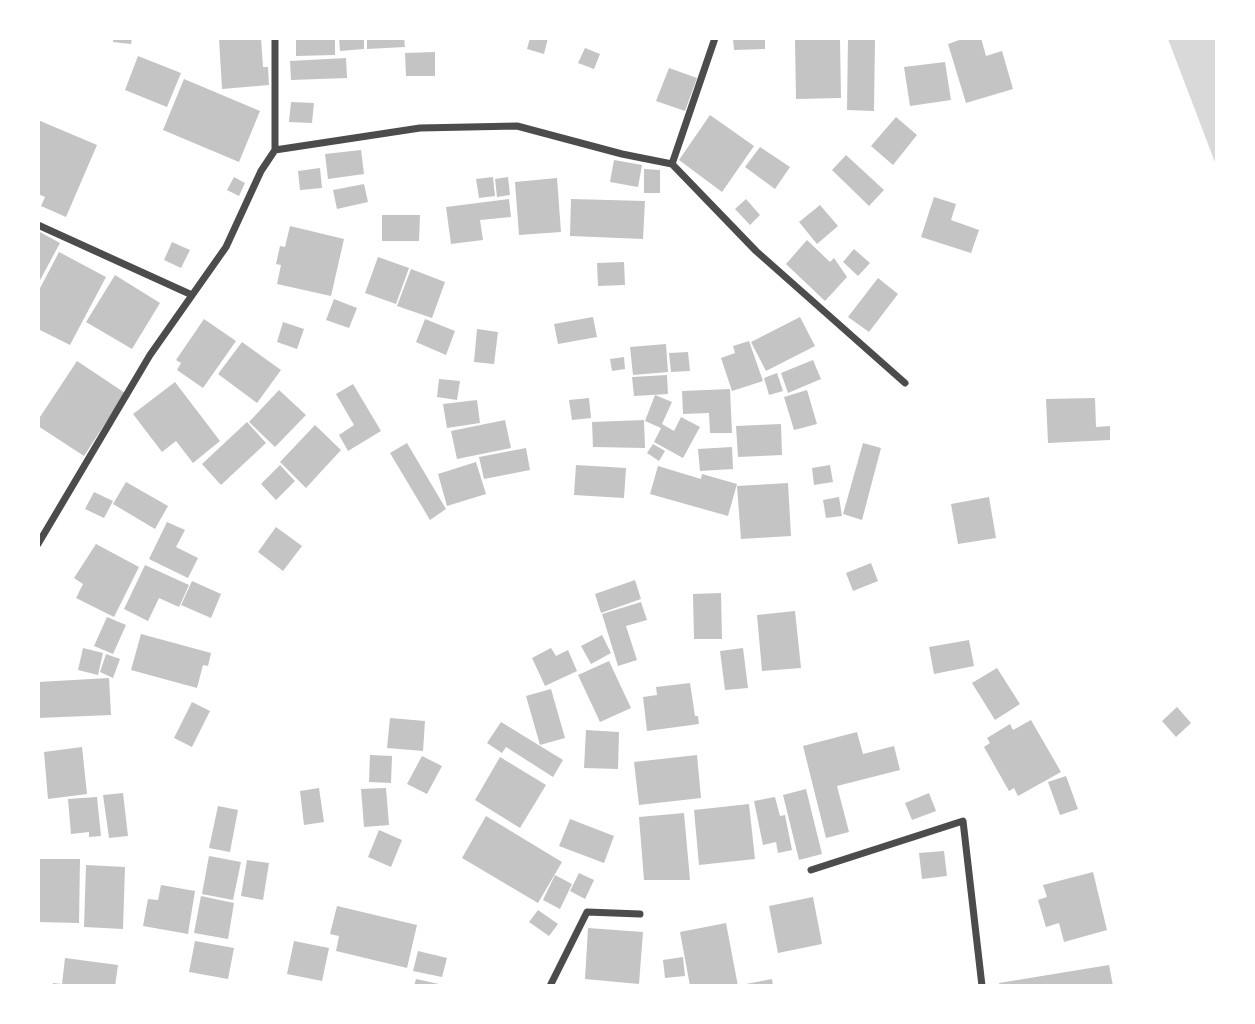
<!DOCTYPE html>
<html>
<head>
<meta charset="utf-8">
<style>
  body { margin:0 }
  #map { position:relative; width:1255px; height:1024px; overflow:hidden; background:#fff; font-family:Spectral,serif }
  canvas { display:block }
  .frame { position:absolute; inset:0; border:40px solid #fff; pointer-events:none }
</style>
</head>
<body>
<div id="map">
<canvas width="1255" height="1024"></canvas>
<div class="frame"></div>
</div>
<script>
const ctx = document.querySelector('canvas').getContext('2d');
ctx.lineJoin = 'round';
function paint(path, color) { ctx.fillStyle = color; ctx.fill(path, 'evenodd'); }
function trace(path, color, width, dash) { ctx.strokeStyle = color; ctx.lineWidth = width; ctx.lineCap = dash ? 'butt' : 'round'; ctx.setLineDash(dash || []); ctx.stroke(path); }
paint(new Path2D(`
  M1168,39H1216V165Z`), '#d9d9d9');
paint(new Path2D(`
  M113,38H132L131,44L113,42Z
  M219,38H261L263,67H268L269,85L222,89Z
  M296,38H335V55L296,56Z
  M339,38H364V49L340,51Z
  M367,38H404L405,47L367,49Z
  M530,38H548L544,54L527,49Z
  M733,38H765V49L734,50Z
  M848,38H875L874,111L847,110Z
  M965,38H981L986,56L1002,51L1013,89L966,103L948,44Z
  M840,39L841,98L796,99L795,40Z
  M585,48L600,54L594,69L578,63Z
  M435,52V76H406L405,53Z
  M138,56L181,73L167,107L125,90Z
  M346,58L347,78L291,80L290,61Z
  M945,62L951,100L910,106L904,67Z
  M669,68L697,78L685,111L656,101Z
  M184,79L260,111L239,162L163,130Z
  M291,102L314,103L312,123L289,122Z
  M710,115L754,146L722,192L679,160Z
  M896,117L917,135L893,165L871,146Z
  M38,120L97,145L66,217L41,206L45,197L38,194Z
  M760,147L790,167L775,189L745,167Z
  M361,150L364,174L328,179L325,154Z
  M846,155L884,190L869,206L832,170Z
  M614,160L642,165L638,187L610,182Z
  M320,168L322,188L300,190L298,171Z
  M644,169L660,170V193H644Z
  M234,177L245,183L239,196L227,190Z
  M493,177L495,196L479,198L476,179Z
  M508,177L510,195L497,197L495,179Z
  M557,178L561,232L519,235L515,182Z
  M364,184L368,202L337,209L333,190Z
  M934,197L956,204L951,220L979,230L971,253L921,237Z
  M509,199L511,217L480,220L483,240L451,244L446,207Z
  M571,199L645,201L643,239L570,236Z
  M746,199L760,215L750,225L735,209Z
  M820,205L838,226L817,244L799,222Z
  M382,215H420L419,241H382Z
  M290,226L344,239L331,296L277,284L281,265L276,264L280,246L285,247Z
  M38,231L60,243L38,284Z
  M807,240L830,262L834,258L847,277L825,301L786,264Z
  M172,242L190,250L181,268L164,260Z
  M854,249L870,263L858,276L843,262Z
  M59,252L106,277L70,345L38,329V292Z
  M378,257L409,268L396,304L365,293Z
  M624,262L625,285L598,286L597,263Z
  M411,269L445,282L432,318L397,306Z
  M115,275L160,303L132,349L86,322Z
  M878,278L898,294L869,332L848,317Z
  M334,299L357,308L349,328L326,320Z
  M593,317L597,337L558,344L554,324Z
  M800,317L815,346L766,371L751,342Z
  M204,319L236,341L203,388L177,370L181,363L176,360Z
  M425,319L455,331L446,355L416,342Z
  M283,322L304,329L297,349L277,342Z
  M477,329L498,332L494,364L474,362Z
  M749,341L763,381L732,391L721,358L735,353L733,346Z
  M242,342L281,370L257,403L218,374Z
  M666,344L668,372L633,375L630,347Z
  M688,352L690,371L671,372L669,353Z
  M624,357L625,369L612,371L610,359Z
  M813,360L821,379L788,393L781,373Z
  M77,361L125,393L84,456L38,426V420Z
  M777,373L783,391L769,395L764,378Z
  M667,375L668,394L634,396L632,377Z
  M439,379L460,381L457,400L437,397Z
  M175,382L220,441L193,463L176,441L162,452L133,414Z
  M353,384L381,431L348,451L339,435L354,425L336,394Z
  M730,389L732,433H710L709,413L683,414L682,391Z
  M279,390L306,415L275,447L249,422Z
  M807,390L817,424L794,430L784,397Z
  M655,395L672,402L662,424L674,431L681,417L700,427L683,458L654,442L661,428L645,421Z
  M589,398L591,418L572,420L569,400Z
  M1095,398L1096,427L1110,426V440L1048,443L1046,399Z
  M477,400L480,423L447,428L443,404Z
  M505,420L511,448L457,459L451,431Z
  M644,420L645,448L593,447L592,422Z
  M247,422L266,443L221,485L202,464Z
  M781,424L782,455L738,457L736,426Z
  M315,425L341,450L306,488L280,462Z
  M407,443L446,509L430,520L390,453Z
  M863,443L881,448L862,520L843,514Z
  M653,444L665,451L659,461L647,453Z
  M732,447L733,469L700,471L698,449Z
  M526,448L530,470L484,479L479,457Z
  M476,462L486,494L447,506L438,474Z
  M280,465L295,481L276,500L261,484Z
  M576,465L626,468L624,498L574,495Z
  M830,465L833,482L814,485L812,468Z
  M658,466L701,479L702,474L737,484L728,516L650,494Z
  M126,482L168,506L155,529L113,504Z
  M788,483L791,536L741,539L737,486Z
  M94,492L113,501L104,518L85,509Z
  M839,497L842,516L826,518L823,500Z
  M989,497L996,538L958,544L951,504Z
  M167,522L185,530L176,547L198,558L188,578L149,559Z
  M276,527L302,546L283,571L258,552Z
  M96,544L139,567L114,617L76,598L83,584L74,578Z
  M871,563L878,581L853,591L846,573Z
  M145,565L189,585L179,607L159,598L148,621L124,609Z
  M635,580L641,599L601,613L595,594Z
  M192,581L221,594L211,618L181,605Z
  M721,593L722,639H694L693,594Z
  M641,602L647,620L626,626L637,660L618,666L602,614Z
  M795,611L801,668L762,671L757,615Z
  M107,617L126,625L113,654L94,646Z
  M141,634L211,653L208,666L203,665L197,688L131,670Z
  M602,635L611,653L591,664L581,646Z
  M969,640L974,666L934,674L929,647Z
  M83,648L103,653L98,675L78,670Z
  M551,648L556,656L568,650L577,671L545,686L532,658Z
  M743,648L748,688L725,690L720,651Z
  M106,654L120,659L113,678L100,672Z
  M609,661L631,708L600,722L578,675Z
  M997,668L1020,704L995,720L972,683Z
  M109,678L111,715L38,718V682Z
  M690,683L695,716H698L699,724L647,731L643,697L657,695L656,687Z
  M551,689L565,738L540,745L526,696Z
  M192,702L210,711L192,747L174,738Z
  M1177,707L1191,723L1176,737L1162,721Z
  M390,718L425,721L423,751L387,748Z
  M1031,720L1061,772L1018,796L1014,788L1009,791L984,747L990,743L987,738L1010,724L1013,730Z
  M501,722L563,760L553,777L506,747L502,753L487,743Z
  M586,730L619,732L618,769L584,768Z
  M857,732L863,754L894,746L900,770L837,786L849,832L826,838L803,746Z
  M82,747L87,794L48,799L44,752Z
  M370,755L392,756L391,783L369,782Z
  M697,755L701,798L639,805L634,762Z
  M422,756L442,766L427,794L407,784Z
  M500,757L546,785L520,828L475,800Z
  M1066,776L1078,809L1060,815L1048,782Z
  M319,788L324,822L304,825L300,791Z
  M386,788L389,825L364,827L361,789Z
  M806,789L822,854L799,860L783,795Z
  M123,793L128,836L109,838L103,795Z
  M929,793L936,811L912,820L905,803Z
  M97,797L101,836L89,837V832L71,834L68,799Z
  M775,797L780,816L785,815L792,850L778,853L776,842L763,845L754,801Z
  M749,804L755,859L699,865L694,810Z
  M218,806L238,810L230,852L209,848Z
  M684,813L690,880H644L639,817Z
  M486,816L562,862L538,903L462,858Z
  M570,819L614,836L604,863L559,846Z
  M379,830L402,840L391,867L368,857Z
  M944,851L947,876L922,879L919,853Z
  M209,856L241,862L233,900L202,894Z
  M38,859H80L79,923L38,922Z
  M247,860L269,863L263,900L241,896Z
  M86,865L125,867L123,929L84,927Z
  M1093,872L1107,930L1064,942L1059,923L1046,927L1038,900L1047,897L1043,885Z
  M579,873L594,880L585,899L570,891Z
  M555,875L572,884L560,909L543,900Z
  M161,885L195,891L188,934L143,926L148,899L158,900Z
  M201,896L234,903L228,939L194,933Z
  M813,897L822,944L778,953L769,906Z
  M337,906L417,925L407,968L336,951L339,936L330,934Z
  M538,910L558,924L549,936L529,922Z
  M726,923L738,986H690L680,932Z
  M588,928L643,932L639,984L585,979Z
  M195,941L234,948L228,979L189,972Z
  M294,941L329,948L322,981L287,974Z
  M418,951L447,958L442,977L413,971Z
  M683,957L685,976L665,978L663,960Z
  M65,958L118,965L115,986H52L53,983L62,984Z
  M1109,965L1113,986H1000L999,983Z
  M416,979L439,984V986H414Z
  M772,979L773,986H746V984Z`), '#c4c4c4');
trace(new Path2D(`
  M275,150L420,128L517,126L622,154L672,164L756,251L905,383
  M672,164L715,38
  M38,225L192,295
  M38,544L150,355L226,247L261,171L275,150V38
  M811,870L963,821L982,986
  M550,986L587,912L640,914`), '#4c4c4c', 7);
</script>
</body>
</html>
